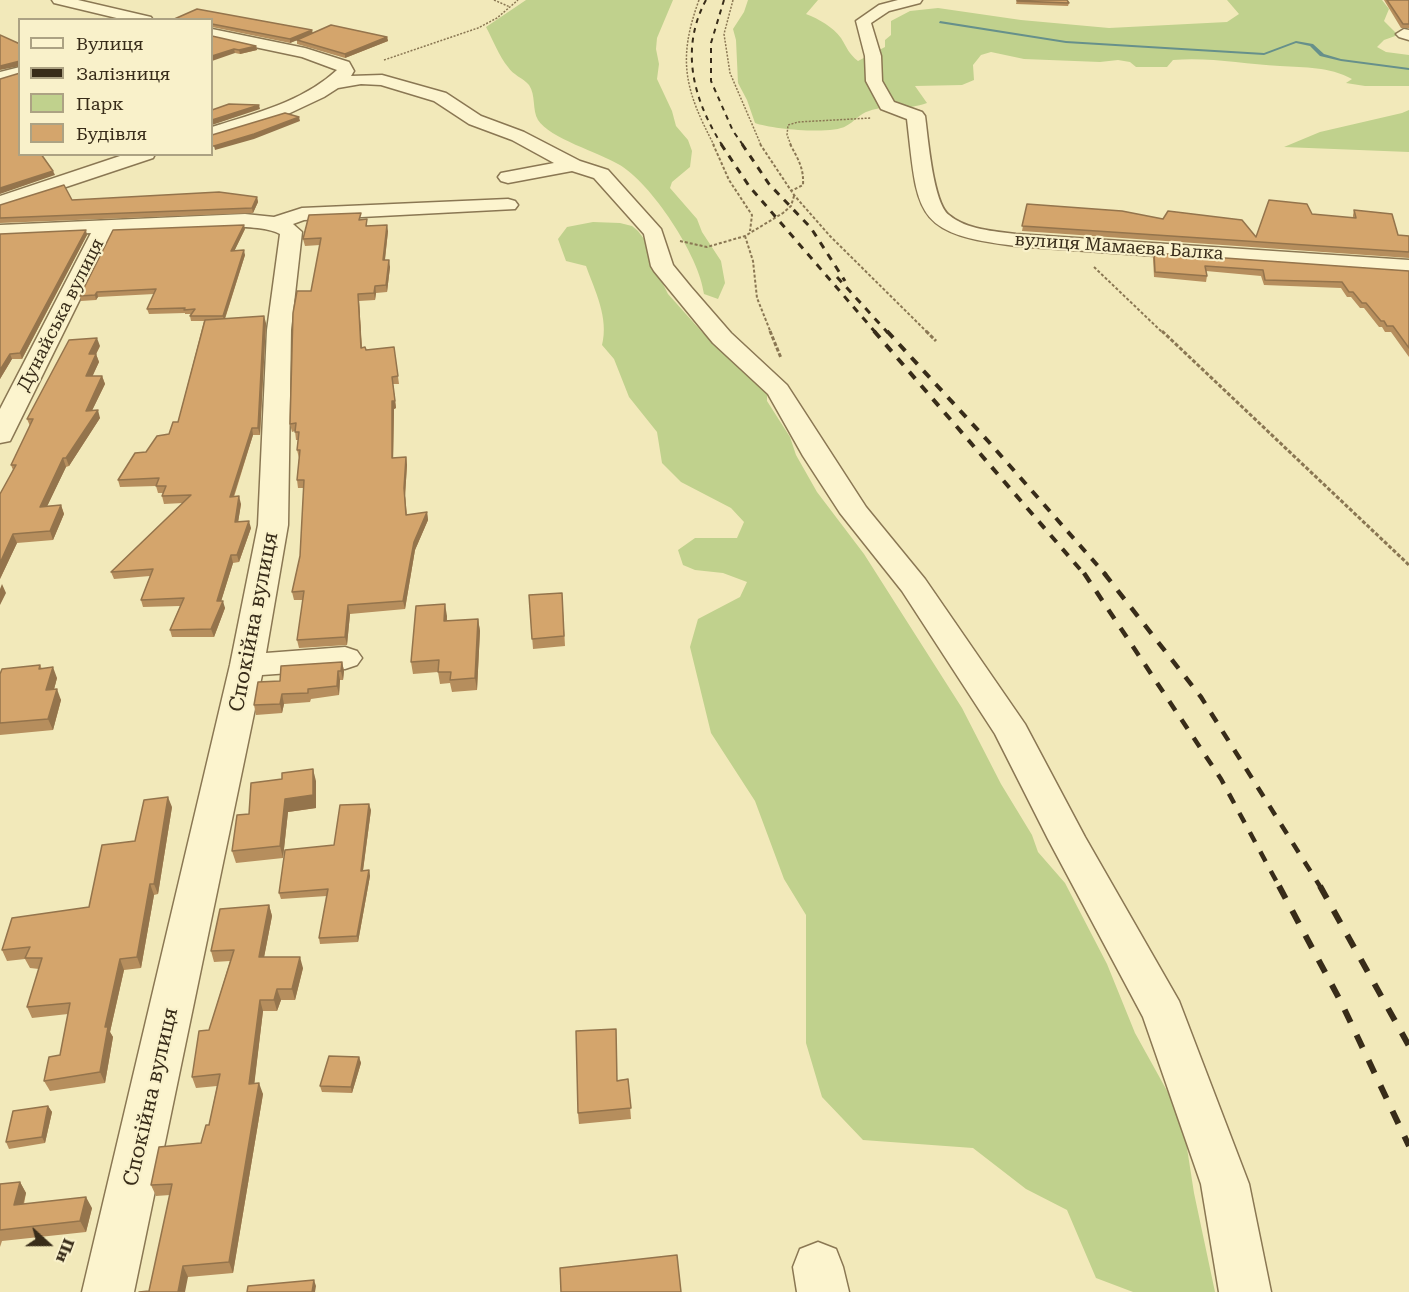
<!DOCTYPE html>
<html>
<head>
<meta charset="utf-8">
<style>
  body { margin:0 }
  #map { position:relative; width:1409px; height:1292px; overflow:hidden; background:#f2e9ba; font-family:"Roboto Serif",serif }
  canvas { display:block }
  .legend { position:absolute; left:18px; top:18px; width:195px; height:138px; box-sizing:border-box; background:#f9f1ca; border:2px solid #aca283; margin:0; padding:8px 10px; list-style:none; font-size:18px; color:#382c19 }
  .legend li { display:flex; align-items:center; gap:12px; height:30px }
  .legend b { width:30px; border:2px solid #aca283 }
  .north { position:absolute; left:18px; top:1214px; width:60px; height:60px; -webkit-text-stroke:4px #f9f1ca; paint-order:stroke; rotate:111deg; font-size:16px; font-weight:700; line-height:24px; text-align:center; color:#382c19 }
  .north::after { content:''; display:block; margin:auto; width:21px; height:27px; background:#382c19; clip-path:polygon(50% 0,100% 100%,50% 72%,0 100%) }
</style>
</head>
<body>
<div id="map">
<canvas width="1409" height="1292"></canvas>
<ul class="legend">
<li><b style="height:8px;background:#fcf4ce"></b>Вулиця</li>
<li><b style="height:8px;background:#382c19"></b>Залізниця</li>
<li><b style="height:16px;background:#c0d18d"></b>Парк</li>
<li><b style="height:16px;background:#d4a56c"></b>Будівля</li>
</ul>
<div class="north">Пн</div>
</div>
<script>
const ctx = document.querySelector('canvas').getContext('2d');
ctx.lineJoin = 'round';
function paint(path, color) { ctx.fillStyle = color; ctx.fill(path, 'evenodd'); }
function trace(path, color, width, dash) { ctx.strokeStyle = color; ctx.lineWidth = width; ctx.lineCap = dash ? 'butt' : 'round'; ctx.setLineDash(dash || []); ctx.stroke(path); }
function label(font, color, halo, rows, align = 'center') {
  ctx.font = font + ' "Roboto Serif",serif'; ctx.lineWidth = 4.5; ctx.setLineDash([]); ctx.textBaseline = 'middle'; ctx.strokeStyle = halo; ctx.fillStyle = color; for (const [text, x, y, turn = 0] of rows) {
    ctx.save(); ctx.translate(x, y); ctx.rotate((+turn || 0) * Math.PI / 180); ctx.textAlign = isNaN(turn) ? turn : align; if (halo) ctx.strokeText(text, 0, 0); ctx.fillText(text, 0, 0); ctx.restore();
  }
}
paint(new Path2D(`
  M526,0H673L657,38L656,49L659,64L657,79L672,111L676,126L688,140L692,151L690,167L672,182L670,188L697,219L702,232L721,261L725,283L718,299L704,294C700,257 651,182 618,164C600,153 549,138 538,120C532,110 536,95 529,85C523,78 513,75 508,67C499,56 493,40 486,27Z
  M748,0H818L806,14C819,19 833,27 841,38C847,48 849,54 858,61L885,47V40L891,35V21L910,11L938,8L1021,20L1109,28L1227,22L1239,14L1227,0H1382L1389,9L1384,21L1398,35L1384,40L1377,47L1386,52L1409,55V86H1365L1346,83L1352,79C1328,66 1306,68 1280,66C1244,64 1209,57 1173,60L1167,67H1136L1130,62L1118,60L1100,62L1024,59L991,52L981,55L973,65L974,80L962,85L915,86L927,103C907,111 888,104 869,111C859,114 854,122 846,126C832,135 771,129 755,123L747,100L738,83L736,40L733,29L744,12Z
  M1409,110V152L1284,147L1320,132L1402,113Z
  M593,222L620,223L632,226L638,231L654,252L662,282L668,294L702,332L725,350L767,393V401L790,437L796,455L817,492L864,554L962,708L1001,784L1032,835L1038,852L1065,883L1107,964L1135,1033L1176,1107L1185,1135L1194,1193L1215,1292H1133L1096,1278L1067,1210L1026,1189L973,1148L863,1140L822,1097L806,1043V915L784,879L755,801L711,733L690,647L698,619L740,597L747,582L723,573L695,570L683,565L678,550L695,538H737L744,522L731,508L681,482L662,463L657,432L629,397L614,359L602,345C609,318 595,291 586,266L566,261L558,239L567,227Z`), '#c0d18d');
paint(new Path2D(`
  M940,21L1066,41L1264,53L1296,41L1313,44L1324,54L1341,59L1409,68V70L1341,61L1320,56L1310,46L1296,43L1264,55L1066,43L939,23Z`), '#66908b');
const minor = new Path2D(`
  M52,0H78L151,17L153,20H125L54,3Z
  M898,0H922L920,3L889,11L871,23L881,56L882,81L894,102L922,112L925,116C928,137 933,203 949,215C967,230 994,231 1016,234L1409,260V274L1016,246C913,234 918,214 907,119L881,109L866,81L865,56L856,21L879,5Z
  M212,29L305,48L349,62L354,71L351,76L382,75L446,93L481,116L524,132L580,161L608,170L661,229L673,265L691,287L731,333L787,385L866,507L925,579L1025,724L1085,837L1179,1001L1249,1184L1271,1292H1219L1201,1184L1143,1017L1048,839L995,734L902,591L840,513L803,456L768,394L713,343L654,271L651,266L644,234L594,178L572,171L508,183L501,181L498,177L501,173L554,163L512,140L469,124L434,101L381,85L361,84L338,88L324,97L290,113L212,138V127C256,113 302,102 337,70L302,57L212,38Z
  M1404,29L1409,30V40L1399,37L1396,34Z
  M20,67V77L0,82V72Z
  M126,154H155L153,158L0,209V196Z
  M508,199L515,201L518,205L515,209L304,220L293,224L302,232L291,330L288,525L266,653L345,647L357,651L362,658L357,665L345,669L262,675L134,1292H82L230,665L258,525L267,330L280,234C254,219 148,231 113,232L13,435L10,441L0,443V409L91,233L0,237V225L245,214L274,217L302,208Z
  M818,1242L836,1249L843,1267L849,1292H797L793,1267L800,1249Z`);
trace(minor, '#8a7753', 3);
trace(new Path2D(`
  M494,0L510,7
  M699,0C677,60 685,90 714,145
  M733,0L724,34L730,73L761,145
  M384,60L478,28L497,18L518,0
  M791,145L787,135L788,125L798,122L871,118`), '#8a7753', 1.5, [2, 1.5]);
trace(new Path2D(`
  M713,144L729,180L752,215L750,231
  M760,144L794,195L830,236L928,333
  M790,144C798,159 804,168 803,185L791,191
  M745,236L753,261L757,298L771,333
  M680,241L707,247L745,236L783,213L791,206L794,196
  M1094,267L1163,333`), '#8a7753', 2, [3, 2]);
trace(new Path2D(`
  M770,331L781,358
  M926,331L936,341
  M1162,331L1409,565`), '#8a7753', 3, [4, 2]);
paint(minor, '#fcf4ce');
trace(new Path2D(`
  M706,0C679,50 694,101 722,145
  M724,0L711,43V81L733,131L743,145`), '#382c19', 2, [5, 5]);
trace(new Path2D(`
  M721,144L749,186L876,333
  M742,144L769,184L811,228L845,281
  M837,277L888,333`), '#382c19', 3, [7, 7]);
trace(new Path2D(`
  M874,331L1085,575
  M887,331L988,441L1106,575`), '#382c19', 4, [9, 9]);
trace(new Path2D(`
  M1084,573L1221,779L1280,888
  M1104,573L1201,697L1321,888`), '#382c19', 4.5, [11, 11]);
trace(new Path2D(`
  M1279,886L1341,1002L1409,1146
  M1320,886L1409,1046`), '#382c19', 6, [14, 14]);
paint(new Path2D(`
  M1017,0L1069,3L1068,6L1016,4Z
  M1384,0H1409V28H1401Z
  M212,20L312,30V33L387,37L388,41L345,58L297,44V40L299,39L290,43L212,27Z
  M212,36L256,46L257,50L240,54L235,53Z
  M257,197L258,202L253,213L0,223V205L72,200Z
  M1027,204L1256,237L1312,214L1353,218V215L1354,210L1398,235L1409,236V258L1022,231Z
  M362,220L368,226L388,231L385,260L390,267L387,292L376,293L375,300L359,301L362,347L366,350L394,347L399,384H393L396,408L394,409L393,458L406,457L407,465L405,496L407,515L427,512L428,520L415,550L405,609L350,614L347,645L299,648L297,640L303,600H294L292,592L300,556L304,488H298L297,480L299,458L297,450L298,440H296L295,431L292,432L290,424L320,245L305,246L303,239Z
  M245,229L234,251L245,255L225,319L266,323L260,435H253L234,497L241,504L238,522L251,528L239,562L233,563L221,601L225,608L214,637H172L170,630L180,606L143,607L141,600L150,576L114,579L111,572L183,503L164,504L162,496L163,493H158L156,486L120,487L118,480L146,452L169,434L178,422L204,321H191L190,316L192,314H185V313L149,314L147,309L154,294L98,297L96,300L81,301L80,296Z
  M0,234L87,235L22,359H12L0,379Z
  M1154,253L1409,271V357L1391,332H1385L1382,327H1379L1364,308H1360L1351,297H1347L1341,288L1264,285L1261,276L1206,271L1207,276L1206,282L1154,277L1153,258Z
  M100,346L96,354L99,362L92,376H102L105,384L92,410L100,418L69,466L66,467L47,506L61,505L64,514L53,540L17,543L0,579L13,470L11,465L30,426L27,419Z
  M562,593L565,646L533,649L529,595Z
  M447,616V621L478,619L480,631L477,690L452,692L450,683L440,684L438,672L413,674L411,662Z
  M342,662L344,671L343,680H340L339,695L311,699L310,702L284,704L282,713L256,715L254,705L280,681Z
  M40,665L42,669L57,678L54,689L61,700L53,730L0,735V674Z
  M316,781V808L288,812L283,858L236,863L232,851L249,814Z
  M172,807L158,894L154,895L141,968L124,970L110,1032L113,1037L105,1083L50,1091L44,1081L60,1055L68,1014L32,1018L27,1007L39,969L30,968L25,959L7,961L2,950L89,907L135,841Z
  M371,810L363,871L369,870L370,876L358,942L320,944L319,938L327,896L281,899L279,893L334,845Z
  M269,905L272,916L264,957L303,968L295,1000H281L277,1011H263L254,1084L263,1094L233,1273L188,1277L149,1291L170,1195L156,1196L151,1185L201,1143L209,1125L217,1086L196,1088L192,1077L209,1030L230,961L214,962L211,951Z
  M616,1029L617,1080L628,1079L631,1119L579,1124L578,1113Z
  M359,1057L361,1063L352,1093L322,1092L320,1086Z
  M48,1106L52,1112L45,1143L9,1149L6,1142Z
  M20,1182L26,1193L24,1204L92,1208L86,1232L2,1241L0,1247V1184Z`), '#b68e5d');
paint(new Path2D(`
  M312,30L313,34L290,43V39Z
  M387,37L388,41L345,58V54Z
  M256,46L257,50L240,54L239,50Z
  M234,49L235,53L212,61V56Z
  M20,61V66L0,70V66Z
  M259,105L260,109L212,125V120Z
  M299,117L300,121L254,139L215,150L214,146Z
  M53,171L55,175L0,194V188Z
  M257,197L258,202L253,213L252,208Z
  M244,225L245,229L232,256L231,251Z
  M387,225L388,231L384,267L383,260Z
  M86,230L87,235L22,359L20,353Z
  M244,250L245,255L224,321L223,316Z
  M389,260L390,267L387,292L386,285Z
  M375,286L376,293L375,300L374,293Z
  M97,292L98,297L96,300L95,295Z
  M358,294L359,301L362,355L361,348Z
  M264,316L266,323L260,435L258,428Z
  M97,338L100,346L92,362L89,354Z
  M10,354L12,359L0,379V370Z
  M96,354L99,362L89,384L86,376Z
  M102,376L105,384L88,419L86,411Z
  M392,377L396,408L394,409L393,466L392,458Z
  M98,410L100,418L69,466L66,458Z
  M252,428L253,435L231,504L230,497Z
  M406,457L407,465L405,496L407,523L404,488Z
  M63,458L66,467L43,515L40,507Z
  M239,496L241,504L237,529L235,522Z
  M61,505L64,514L53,540L50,531Z
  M427,512L428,520L415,550L405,609L403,601L414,542Z
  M249,521L251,528L239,562L237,555Z
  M13,534L17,543L0,579V563Z
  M231,555L233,563L219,608L217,601Z
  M2,584L6,593L0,605V589Z
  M223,601L225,608L214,637L211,629Z
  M445,604L447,616L446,633L444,621Z
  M348,605L350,614L347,645L345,637Z
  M478,619L480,631L477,690L475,678Z
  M342,662L344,671L343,680L341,671Z
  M53,667L57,678L51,701L46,690Z
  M338,671L340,680L339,695L337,686Z
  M57,689L61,700L53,730L48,719Z
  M282,694L284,704L282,713L280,704Z
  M313,769L316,781V808L288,812L283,858L280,846L285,799Z
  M168,797L172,807L158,894L154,884Z
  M369,804L371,810L362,877L361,871Z
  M369,870L370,876L358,942L357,936Z
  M150,884L154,895L141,968L137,957Z
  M269,905L272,916L262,968L259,957Z
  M300,957L303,968L295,1000L292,989Z
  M120,959L124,970L110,1032L113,1037L105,1083L100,1072L105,1027Z
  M277,989L281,1000L277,1011L274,1000Z
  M260,1000L263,1011L253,1095L249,1084Z
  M359,1057L361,1063L352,1093L351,1087Z
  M259,1083L263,1094L233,1273L229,1262Z
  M48,1106L52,1112L45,1143L42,1137Z
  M20,1182L26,1193L20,1216L14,1205Z
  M86,1197L92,1208L86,1232L80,1221Z
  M183,1266L188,1277L185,1292H178Z
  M314,1280L316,1286L315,1292H312Z`), '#94744c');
const building = new Path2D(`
  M1017,0H1067L1069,3L1017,1Z
  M1387,0H1409V24H1403Z
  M197,9L312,30L290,39L212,24V20H172Z
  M331,25L387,37L345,54L297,40Z
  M0,35L20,44V61L0,66Z
  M212,36L256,46L239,50L234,49L212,56Z
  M20,73V154H41L53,171L0,188V79Z
  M229,104L259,105L212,120V110Z
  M285,113L299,117L254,134L214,146H212V135Z
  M64,185L72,200L219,192L257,197L252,208L0,218V205Z
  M1269,200L1307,204L1312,214L1356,218L1354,210L1392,214L1398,235L1409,236V252L1022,226L1027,204L1122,211L1163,219L1168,211L1242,220L1256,237Z
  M361,213L359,220L367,219L366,226L387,225L383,260H389L386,285L375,286L374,293L358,294L361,348L365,347L366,350L394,347L398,376L392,377L395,401H392V458L406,457L404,488L406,515L427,512L414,542L403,601L348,605L345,637L297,640L304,591L292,592L300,556L304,480H297L300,450H297L299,432H295L296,423L290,424L293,313L297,291H311L321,238L303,239L309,215Z
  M244,225L231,251L244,250L223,316H190L195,309L184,310L185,308L147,309L156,289L97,292L95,295L80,296L113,230Z
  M86,230L20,353L10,354L0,370V234Z
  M1154,253L1409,271V348L1393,326H1387L1384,321H1381L1366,303H1362L1353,292H1349L1342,282L1265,280L1263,270L1205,266L1207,276L1155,272Z
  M264,316L258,428H252L230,497L239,496L235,522L249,521L237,555H231L217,601H223L211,629L170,630L184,598L141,600L153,569L111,572L191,495L162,496L166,486H156L159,478L118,480L135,453L146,452L157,436L169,434L173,422H178L205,320Z
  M97,338L89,354H96L86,376H102L86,411L98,410L66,458H63L40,507L61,505L50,531L13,534L0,563V494L16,465H11L33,419H27L69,340Z
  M562,593L564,636L532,639L529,595Z
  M445,604L444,621L478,619L475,678L450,680L451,672H438L439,660L411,662L416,606Z
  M342,662L341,671H338L337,686L308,689V693L282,694L280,704L254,705L258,682L280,681L281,666Z
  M40,665L39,669L53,667L46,690L57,689L48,719L0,723V674L2,669Z
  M313,769V795L285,799L280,846L232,851L237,815L249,814L251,783L282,779V773Z
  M168,797L154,884H150L137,957L120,959L105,1027H108L100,1072L44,1081L49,1057L60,1055L70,1003L27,1007L42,958H25L30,947L2,950L12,918L89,907L102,845L135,841L144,800Z
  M369,804L361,871L369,870L357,936L319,938L328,889L279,893L285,850L334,845L340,805Z
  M269,905L259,957H300L292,989H277L274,1000H260L249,1084L259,1083L229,1262L183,1266L178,1292H139L149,1291L172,1184L151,1185L159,1147L201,1143L206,1125H209L220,1074L192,1077L199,1031L209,1030L234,950L211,951L220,909Z
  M616,1029L617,1081L628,1079L631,1108L578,1113L576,1031Z
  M329,1056L359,1057L351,1087L320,1086Z
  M48,1106L42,1137L6,1142L13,1111Z
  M20,1182L14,1205L86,1197L80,1221L0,1230V1184Z
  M677,1255L681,1292H561L560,1268Z
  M314,1280L312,1292H247L248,1286Z`);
paint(building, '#d4a56c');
trace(building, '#94744c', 1.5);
label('18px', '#382c19', '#f9f1ca', [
  ["вулиця Мамаєва Балка",1119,247,4],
  ["Дунайська вулиця",61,315,-63]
]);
label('21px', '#382c19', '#f9f1ca', [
  ["Спокійна вулиця",254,622,-79],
  ["Спокійна вулиця",151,1097,-77]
]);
</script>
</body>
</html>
